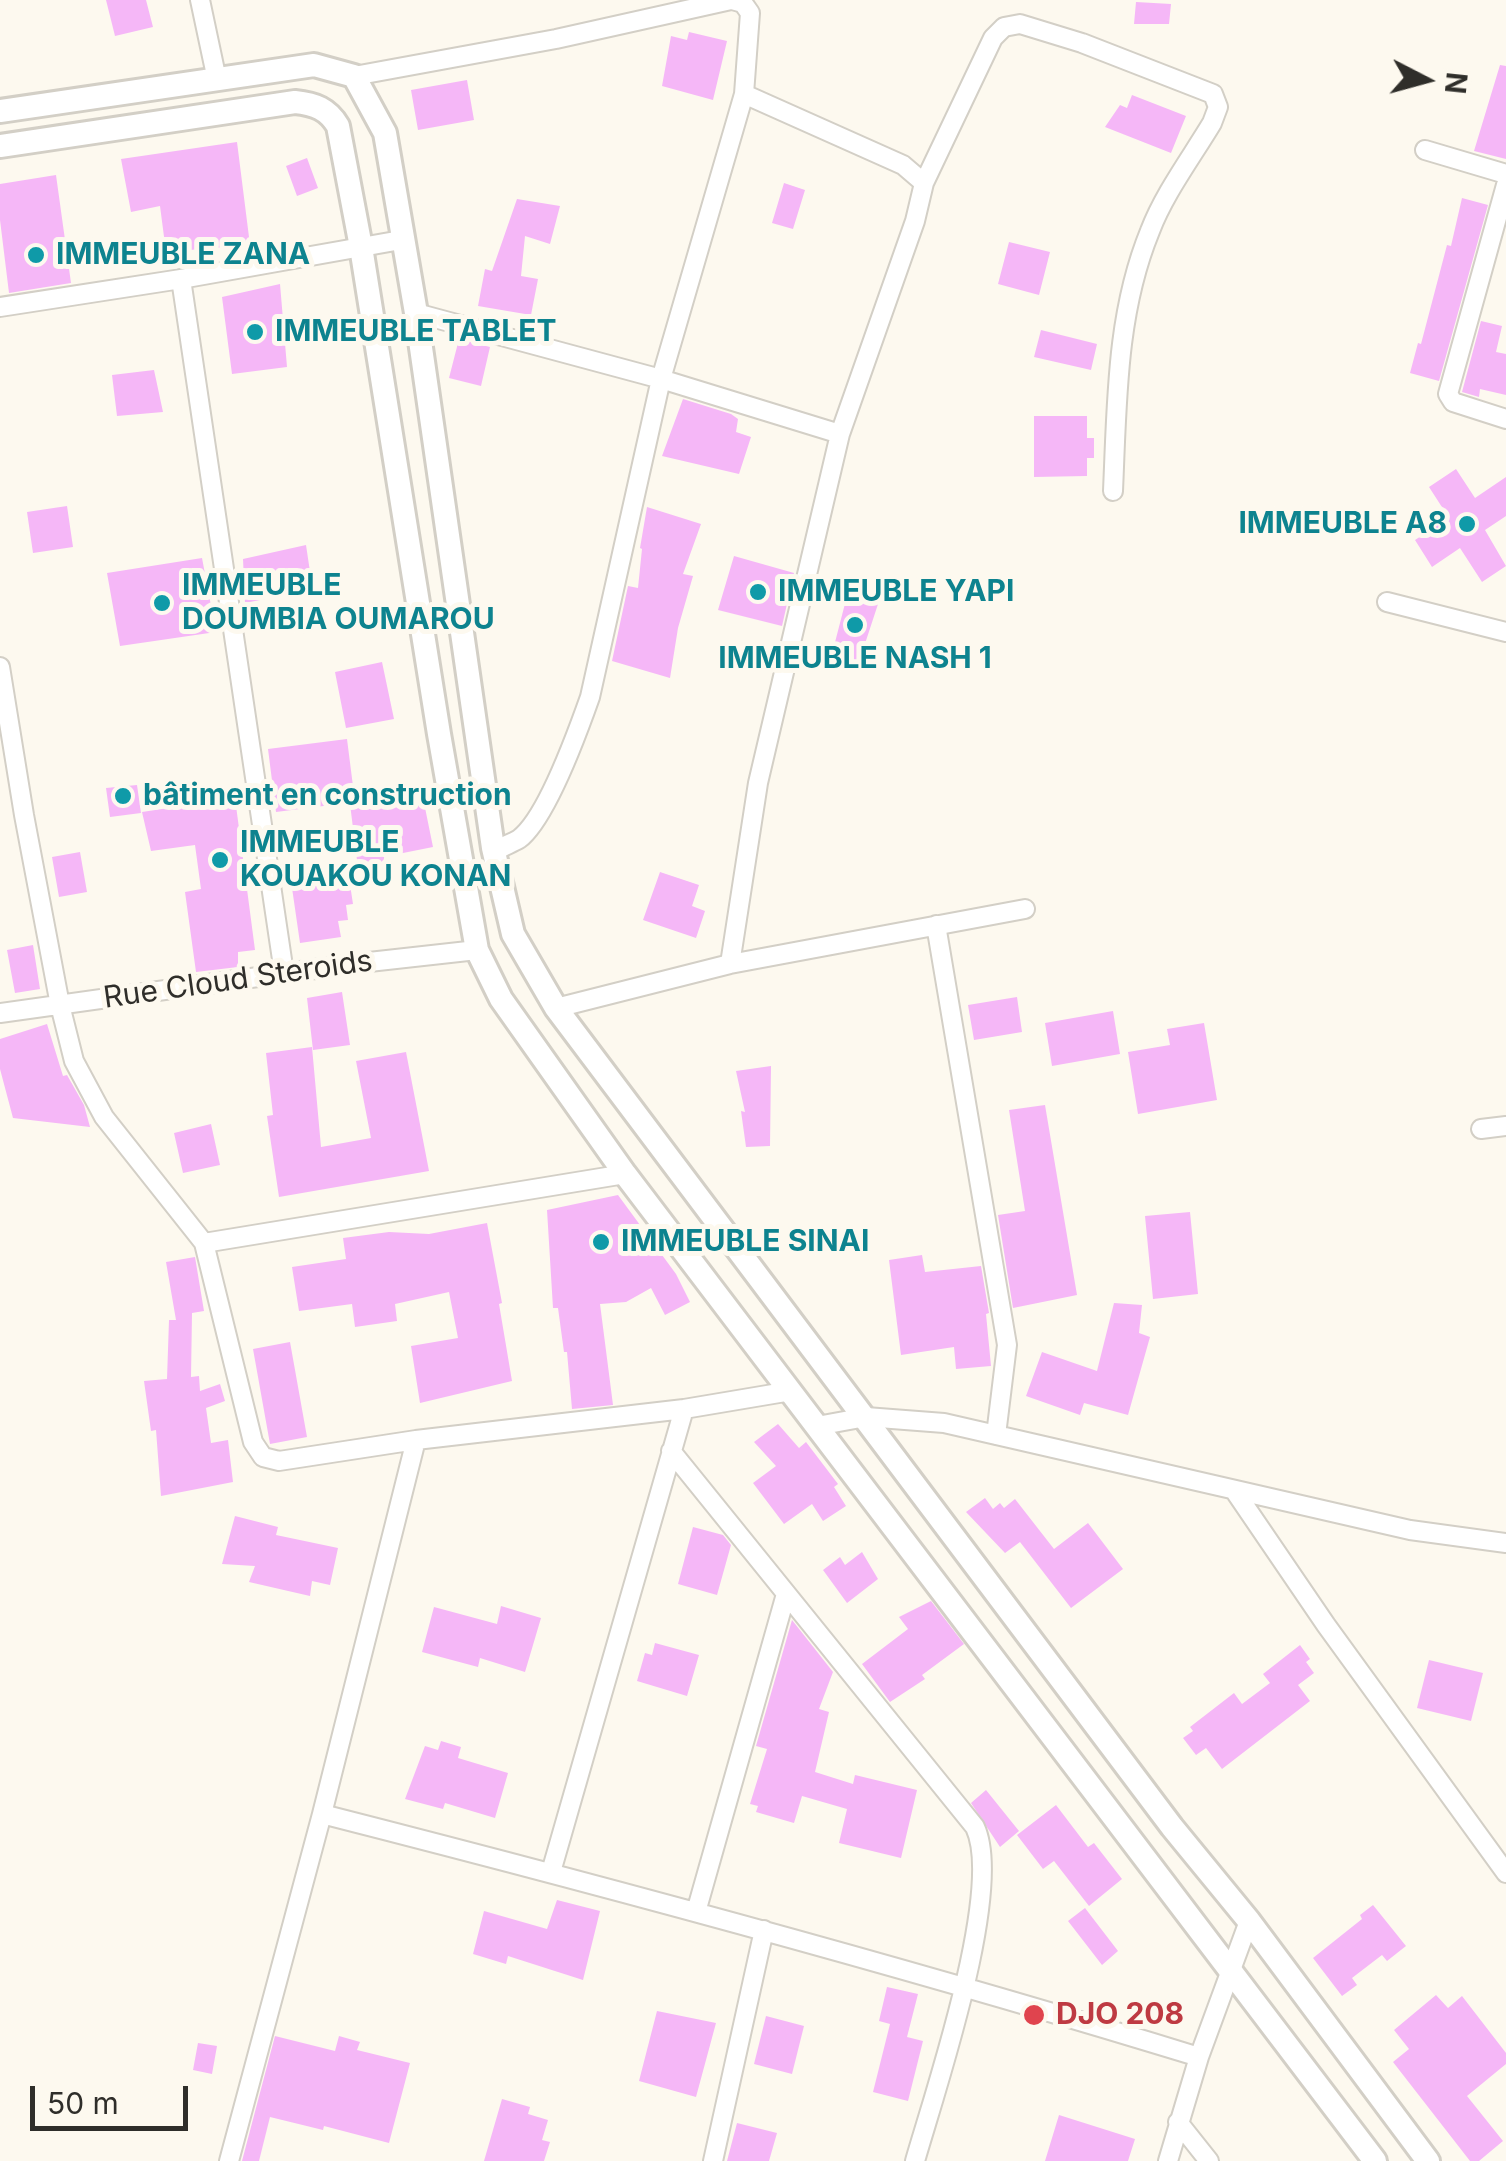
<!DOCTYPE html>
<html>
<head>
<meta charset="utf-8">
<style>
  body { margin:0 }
  #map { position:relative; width:1506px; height:2161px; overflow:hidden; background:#fdf9ef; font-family:Inter,sans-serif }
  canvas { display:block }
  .north { position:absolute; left:1376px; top:30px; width:100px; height:100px; -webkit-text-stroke:8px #fdf9ef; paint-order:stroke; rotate:96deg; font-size:28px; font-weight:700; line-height:40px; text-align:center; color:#2f2e2a }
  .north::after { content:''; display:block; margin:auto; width:35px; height:45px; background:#2f2e2a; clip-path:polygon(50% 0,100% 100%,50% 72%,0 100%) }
  .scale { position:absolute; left:30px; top:2086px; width:158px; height:45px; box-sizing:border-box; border:5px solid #2f2e2a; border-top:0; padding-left:12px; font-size:30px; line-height:35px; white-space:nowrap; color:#2f2e2a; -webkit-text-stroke:8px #fdf9ef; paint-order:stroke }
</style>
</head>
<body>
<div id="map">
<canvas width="1506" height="2161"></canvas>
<div class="north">N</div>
<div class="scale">50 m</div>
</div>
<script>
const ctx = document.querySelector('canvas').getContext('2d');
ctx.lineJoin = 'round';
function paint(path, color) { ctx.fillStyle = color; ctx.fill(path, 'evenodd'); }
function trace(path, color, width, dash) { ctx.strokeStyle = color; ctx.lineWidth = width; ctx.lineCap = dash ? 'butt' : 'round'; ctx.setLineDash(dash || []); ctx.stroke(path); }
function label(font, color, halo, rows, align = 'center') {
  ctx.font = font + ' Inter,sans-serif'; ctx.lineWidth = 10; ctx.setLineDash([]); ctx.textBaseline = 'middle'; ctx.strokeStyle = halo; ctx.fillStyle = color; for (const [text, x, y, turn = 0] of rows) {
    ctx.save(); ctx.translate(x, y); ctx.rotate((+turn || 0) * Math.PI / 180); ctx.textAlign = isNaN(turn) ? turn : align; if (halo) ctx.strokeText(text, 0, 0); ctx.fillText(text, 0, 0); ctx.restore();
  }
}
paint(new Path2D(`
  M106,0H146L153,27L115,36Z
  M1136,2L1171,4L1169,24H1134Z
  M689,32L727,41L713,100L662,86L671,36L687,40Z
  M1500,65L1506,66V159L1474,151Z
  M467,80L474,120L418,130L411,90Z
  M1132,95L1186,116L1171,153L1105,127L1120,105L1127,108Z
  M237,142L250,245L166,252L160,206L131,212L121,159Z
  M307,158L318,188L297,196L286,166Z
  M56,175L71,283L9,293L0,220V184Z
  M784,183L805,190L793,229L772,223Z
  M1462,198L1488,205L1439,381L1410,373L1418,343L1421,344L1447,245L1451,246Z
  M517,199L560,206L550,244L525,236L521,276L538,279L531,315L478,306L485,269L492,271Z
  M1009,242L1050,252L1039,295L998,284Z
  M280,284L287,367L232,374L222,297Z
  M1481,321L1502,326L1496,352L1506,354V395L1480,389L1479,397L1462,392Z
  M1041,330L1097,344L1091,370L1034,357Z
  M459,339L490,347L481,386L449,378Z
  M154,370L163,412L117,416L112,375Z
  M683,399L731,414L738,419L736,432L751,437L739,474L662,456Z
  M1034,416H1087V438H1094V458H1087V476L1034,477Z
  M1456,469L1475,498L1506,477V516L1485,530L1506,566L1482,582L1460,548L1432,567L1415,540L1449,518L1429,487Z
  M67,506L73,547L33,553L27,512Z
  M647,507L701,524L683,574L693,576L678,628L670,678L612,661L628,586L638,588L642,549L640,548Z
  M306,545L312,585L265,590V599L245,603L243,559Z
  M734,556L794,573L782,626L718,610Z
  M202,558L216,632L120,646L107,573Z
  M848,592L879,601L859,662L833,650Z
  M382,662L394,719L346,728L335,672Z
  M347,739L355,802L276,812L268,749Z
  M137,785L141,813L110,817L106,788Z
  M421,788L433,847L388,856L385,852L383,864L358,868L350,804L390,799V794Z
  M235,798L255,950L238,952V967L196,972L185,892L201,889L195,845L151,851L142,812Z
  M80,852L87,892L59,897L52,857Z
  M660,872L699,885L692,906L705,911L696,938L643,920Z
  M326,876L327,882L349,878L353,904L346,905L348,920L338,921L341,937L300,943L291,881Z
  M33,945L40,989L15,993L7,950Z
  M342,992L350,1045L313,1050L307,998Z
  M1017,997L1022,1032L974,1040L968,1005Z
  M1113,1011L1120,1054L1052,1066L1045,1023Z
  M1204,1023L1217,1100L1138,1114L1128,1052L1170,1045L1167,1029Z
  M47,1024L63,1076L67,1075L84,1105L90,1127L13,1118L0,1069V1039Z
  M312,1047L321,1147L371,1138L356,1061L406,1052L429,1171L279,1197L267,1116L273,1115L266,1053Z
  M771,1066L770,1146L746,1147L741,1111L745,1112L736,1071Z
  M1045,1105L1077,1295L1013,1308L998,1215L1025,1211L1009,1110Z
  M211,1124L220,1165L183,1173L174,1133Z
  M618,1195L676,1274L690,1302L665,1315L651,1288L626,1302L600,1304L613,1405L572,1409L567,1352H564L558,1308H553L547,1210Z
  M1190,1212L1198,1294L1153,1299L1145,1216Z
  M487,1223L502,1303L499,1304L512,1381L420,1403L411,1346L458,1338L449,1292L395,1304L397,1321L355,1327L352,1304L299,1311L292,1267L346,1259L343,1238L389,1232L429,1234Z
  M922,1255L925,1272L981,1266L989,1313L986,1314L991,1366L956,1369L954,1347L901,1355L889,1260Z
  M195,1257L204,1311L192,1313L191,1377L199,1376L200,1391L220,1384L225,1401L206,1408L211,1443L228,1440L233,1482L161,1496L156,1430L151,1431L144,1381L167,1379L169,1320H176L166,1262Z
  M1114,1303L1142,1305L1139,1333L1150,1337L1128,1415L1084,1403L1080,1415L1026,1396L1042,1352L1097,1371Z
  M290,1342L307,1437L270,1444L253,1349Z
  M778,1424L799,1448L806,1442L838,1484L834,1487L846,1506L823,1521L812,1504L784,1524L753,1483L776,1466L754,1442Z
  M985,1498L993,1509L1000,1503L1004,1508L1015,1499L1054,1549L1088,1523L1123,1569L1071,1608L1020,1542L1005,1553L966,1512Z
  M235,1516L278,1527L276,1535L338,1548L330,1585L312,1581L310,1596L249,1582L255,1566L222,1564Z
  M693,1527L723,1535L731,1545L717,1595L678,1584Z
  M862,1552L878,1579L847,1603L823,1570L840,1557L845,1565Z
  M931,1601L964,1644L922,1675L925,1679L890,1702L862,1664L908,1629L899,1617Z
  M501,1606L541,1618L525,1672L480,1658L478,1667L422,1652L434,1607L497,1624Z
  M792,1620L833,1672L819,1709L829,1712L815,1772L853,1784L855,1775L917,1790L901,1858L839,1843L847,1809L802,1796L794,1823L756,1812L758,1806L750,1804L767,1749L756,1746Z
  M655,1643L699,1655L687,1696L637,1681L645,1653L652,1655Z
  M1300,1645L1310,1659L1306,1662L1314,1673L1298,1685L1310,1701L1222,1769L1206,1748L1196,1755L1183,1738L1193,1731L1190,1727L1234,1693L1242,1704L1270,1683L1263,1674Z
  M1429,1660L1483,1673L1471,1721L1417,1708Z
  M441,1741L461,1747L458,1758L508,1773L495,1818L445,1803L443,1809L405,1799L425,1746L438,1750Z
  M986,1790L1019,1831L1000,1847L971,1803Z
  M1056,1805L1088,1847L1094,1843L1122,1879L1089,1906L1054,1861L1043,1869L1017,1835Z
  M557,1900L600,1911L583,1980L508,1956L506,1964L473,1954L484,1911L547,1929Z
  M1373,1905L1406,1946L1387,1961L1382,1955L1352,1978L1357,1985L1342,1996L1313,1958L1362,1919L1360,1915Z
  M1085,1908L1118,1951L1102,1965L1068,1921Z
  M887,1987L918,1994L907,2037L923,2041L908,2101L873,2092L890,2024L879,2021Z
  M1436,1995L1448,2008L1462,1996L1506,2053V2064L1467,2096L1503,2141L1479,2161H1470L1393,2062L1409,2049L1394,2030Z
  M657,2011L716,2023L696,2097L639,2081Z
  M766,2016L804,2026L792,2074L754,2064Z
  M275,2036L335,2051L339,2036L360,2042L357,2050L410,2063L389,2143L324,2126L323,2130L270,2117L259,2161H242Z
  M198,2043L217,2046L212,2074L193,2070Z
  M502,2099L530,2107L528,2114L548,2120L542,2140L550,2142L544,2161H484Z
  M1059,2115L1135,2139L1128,2161H1045Z
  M737,2123L777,2133L769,2161H727Z`), '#f5b7f7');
const street = new Path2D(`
  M200,0L217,80
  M354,76L556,39L731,0
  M1425,150L1506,174
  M924,183L993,38L1004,27L1020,24L1082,43L1213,94L1218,107L1212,123C1191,158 1164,194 1150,231C1116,314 1117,403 1113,491
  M1506,185L1448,394L1453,402L1506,419
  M181,279L284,973
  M0,307L181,279L401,240
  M416,313L661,379L840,434
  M1387,602L1506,632
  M0,667L24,815L60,1005L74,1061L104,1117L204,1243L253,1442L263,1457L279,1461L416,1440L684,1409L791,1391
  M493,848L497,850C504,846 512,843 519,839C546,819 578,731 590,697L661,379L744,94L750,13L743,3L732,0
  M936,925L1007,1345L996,1435
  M730,964L758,783L840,434L915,221L924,183L903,165L744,94
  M556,1008L730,964L1025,909
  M0,1013L351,964L477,950
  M1481,1129L1506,1126
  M204,1243L625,1174
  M817,1426L866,1417L944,1423L1410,1530L1506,1543
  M671,1451L975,1827C1004,1889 935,2091 915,2161
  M1234,1490L1326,1625L1506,1873
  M322,1814C616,1889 909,1968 1199,2057
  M551,1872L684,1409
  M696,1912L786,1594
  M1178,2122L1209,2161
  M229,2161L322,1814L416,1440
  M713,2161L764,1930
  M1168,2161L1199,2057L1249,1921`);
const secondary = new Path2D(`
  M0,111L314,65L354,76L385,133L416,313L493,848L513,934L556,1008L1172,1827L1249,1921L1428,2161
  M0,146L295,102C315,104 328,109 338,126L361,247L439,734L477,950L501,999L625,1174L1375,2161`);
trace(street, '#d3cfc6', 22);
trace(secondary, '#d3cfc6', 28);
trace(street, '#fff', 18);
trace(secondary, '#fff', 22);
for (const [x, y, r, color] of [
  [36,255,10,"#0f9aa8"],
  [255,332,10,"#0f9aa8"],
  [1467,524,10,"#0f9aa8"],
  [758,592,10,"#0f9aa8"],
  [162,603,10,"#0f9aa8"],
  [855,625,10,"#0f9aa8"],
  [123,796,10,"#0f9aa8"],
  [220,860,10,"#0f9aa8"],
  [601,1242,10,"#0f9aa8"],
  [1034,2015,12,"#e0444e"]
]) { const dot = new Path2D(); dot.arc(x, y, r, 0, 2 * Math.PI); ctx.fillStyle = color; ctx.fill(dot); trace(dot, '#fdf9ef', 4); }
label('bold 30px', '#0d838f', '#fdf9ef', [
  ["IMMEUBLE ZANA",56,255],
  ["IMMEUBLE TABLET",275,332],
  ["IMMEUBLE A8",1447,524,"right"],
  ["IMMEUBLE",182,586],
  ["DOUMBIA OUMAROU",182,620],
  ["IMMEUBLE YAPI",778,592],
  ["IMMEUBLE NASH 1",855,659,"center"],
  ["bâtiment en construction",143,796],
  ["IMMEUBLE",240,843],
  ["KOUAKOU KONAN",240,877],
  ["IMMEUBLE SINAI",621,1242]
], 'left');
label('30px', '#2f2e2a', '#fdf9ef', [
  ["Rue Cloud Steroids",238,980,-8]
]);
label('bold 30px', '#be3a42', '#fdf9ef', [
  ["DJO 208",1056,2015]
], 'left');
</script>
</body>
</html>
